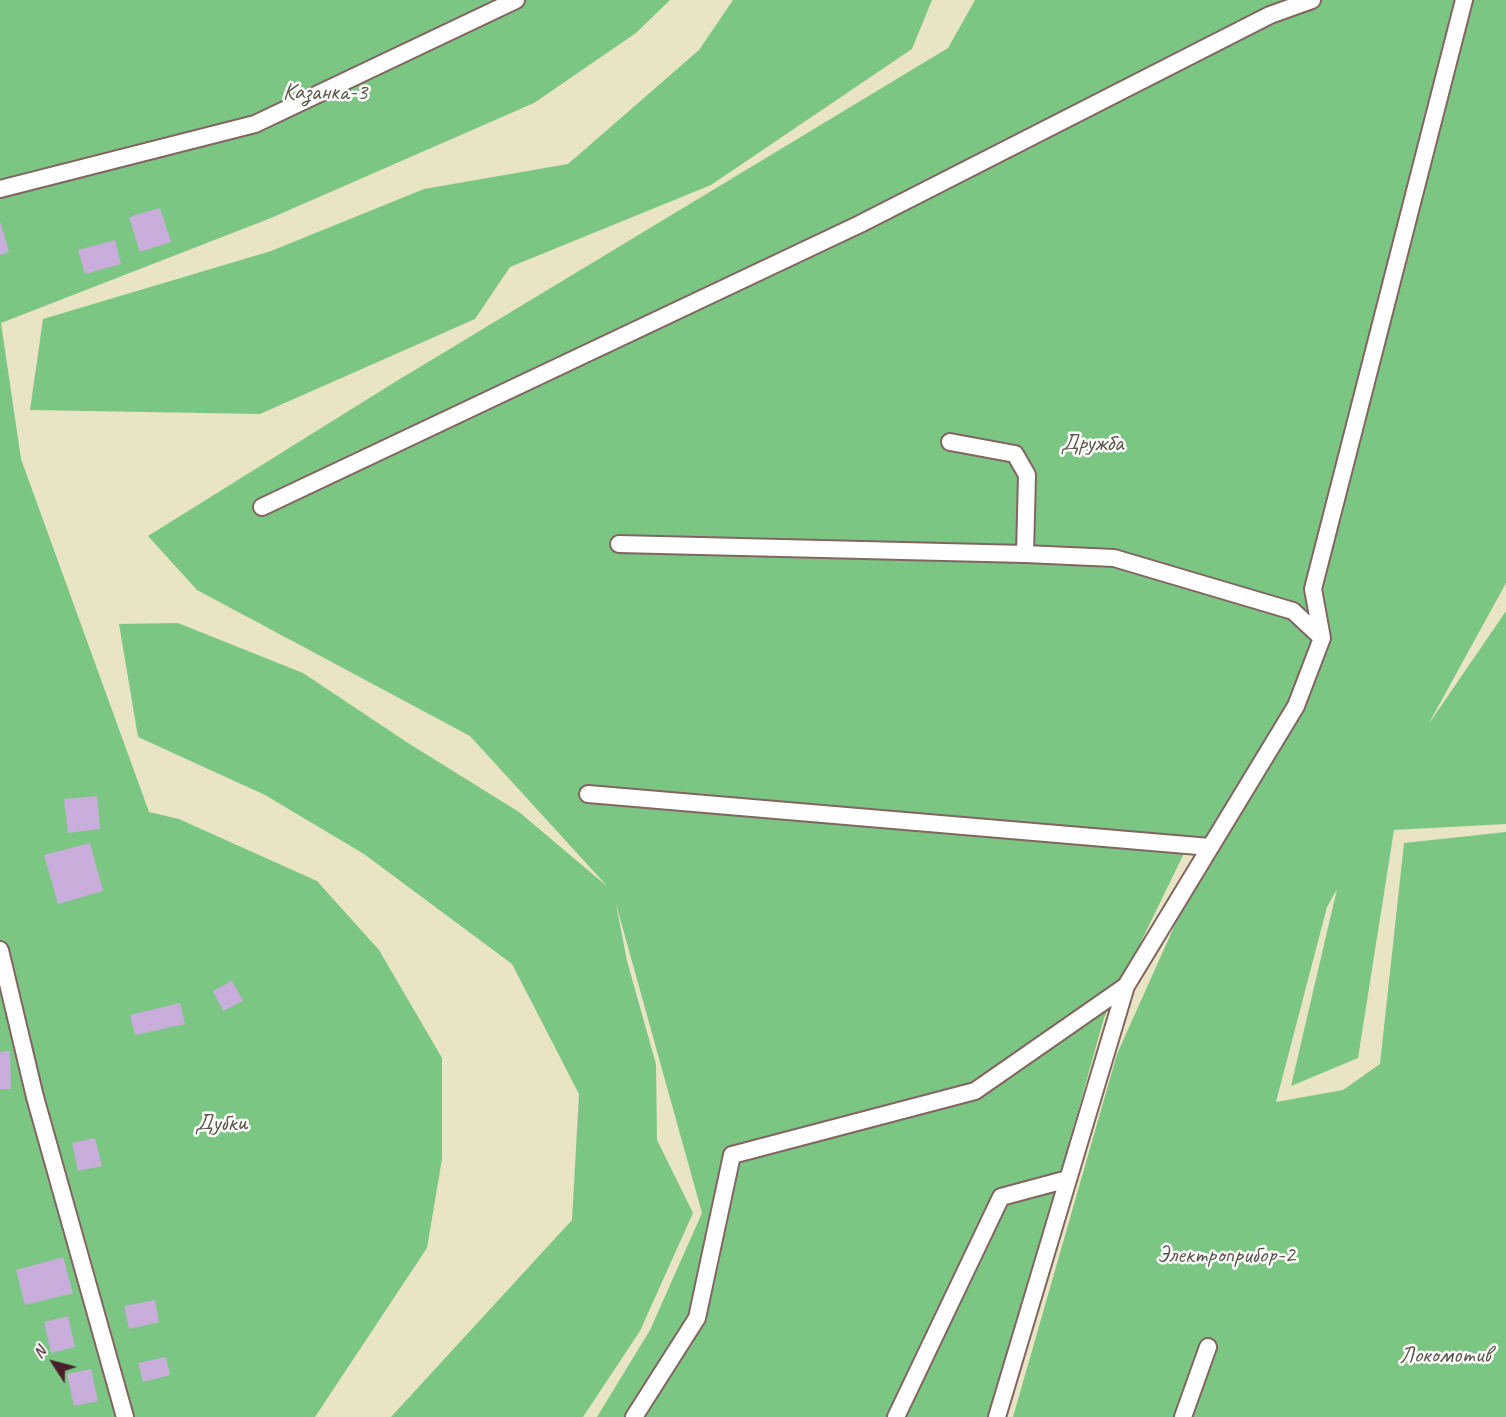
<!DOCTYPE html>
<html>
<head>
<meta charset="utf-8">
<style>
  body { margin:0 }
  #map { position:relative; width:1506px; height:1417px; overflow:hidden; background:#e9e4c4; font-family:Caveat,sans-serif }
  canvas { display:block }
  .north { position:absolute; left:24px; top:1333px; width:60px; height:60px; -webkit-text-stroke:4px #fff; paint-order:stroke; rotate:306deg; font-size:16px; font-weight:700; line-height:24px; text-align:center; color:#4a1f2b }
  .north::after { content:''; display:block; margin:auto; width:21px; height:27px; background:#4a1f2b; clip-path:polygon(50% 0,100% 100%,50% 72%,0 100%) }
</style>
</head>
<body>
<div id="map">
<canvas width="1506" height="1417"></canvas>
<div class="north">N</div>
</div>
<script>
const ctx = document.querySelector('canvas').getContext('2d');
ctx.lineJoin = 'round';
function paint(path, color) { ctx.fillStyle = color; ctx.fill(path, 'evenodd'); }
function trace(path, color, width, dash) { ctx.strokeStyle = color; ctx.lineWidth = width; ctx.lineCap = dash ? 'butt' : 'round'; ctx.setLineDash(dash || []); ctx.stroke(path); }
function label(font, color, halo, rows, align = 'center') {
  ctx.font = font + ' Caveat,sans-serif'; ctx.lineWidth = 5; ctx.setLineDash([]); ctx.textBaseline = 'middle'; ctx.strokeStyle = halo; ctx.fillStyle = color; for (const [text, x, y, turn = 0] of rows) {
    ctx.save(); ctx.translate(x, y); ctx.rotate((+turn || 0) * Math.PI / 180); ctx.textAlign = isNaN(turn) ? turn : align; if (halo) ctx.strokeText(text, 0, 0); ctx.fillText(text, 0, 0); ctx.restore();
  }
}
paint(new Path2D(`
  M0,0H670L636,33L534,103L271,218L1,323L21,459L149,812L179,819L317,881L379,950L442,1058V1159L427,1248L315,1417H0V197L239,136L234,120L0,180Z
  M733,0H932L912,49L711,185L510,267L475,319L260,414L30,410L43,319L271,251L424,189L568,164L699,50Z
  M975,0H1506V583L1428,725L1506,611V824L1394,830L1358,1058L1291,1086L1337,889L1327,907L1276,1102L1343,1090L1380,1064L1404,843L1506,832V1417H1013L1117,1054L1187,898L1211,856L1188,845L1104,1018L1050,1212L988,1417H597L650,1330L702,1213L616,904L627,961L656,1064L657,1140L693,1213L640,1331L583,1417H391L572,1220L579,1094L512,964L364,854L265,795L138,737L119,624L178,623L303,673L408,743L519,812L608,887L470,736L197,590L148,536L395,382L948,48Z`), '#7cc684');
paint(new Path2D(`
  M160,208L171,242L140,252L129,217Z
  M0,221L9,252L0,255Z
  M115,240L121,264L85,274L78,250Z
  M97,796L100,829L68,833L64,799Z
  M90,843L103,891L58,904L44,855Z
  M232,981L243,1001L223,1011L213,991Z
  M180,1003L185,1024L135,1035L130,1015Z
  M10,1051L11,1089H0V1052Z
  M95,1138L102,1166L78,1171L72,1143Z
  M63,1257L73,1293L25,1305L16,1270Z
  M155,1300L159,1322L129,1329L124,1306Z
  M68,1316L75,1347L51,1353L44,1322Z
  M166,1357L170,1375L143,1382L138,1363Z
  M91,1369L98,1401L74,1406L67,1374Z`), '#c9adda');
const service = new Path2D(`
  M0,189L255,124L516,0
  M950,442L1015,454L1027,475L1025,554
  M262,507L860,224L1270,15L1312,0
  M619,544L1025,554L1114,558L1293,611L1322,638
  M588,794L1210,847
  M0,950L35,1097L125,1417
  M634,1417L697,1318L732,1155L975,1091L1126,986
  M896,1417L1001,1197L1068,1179
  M997,1417L1126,986L1296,706L1322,638L1313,589L1464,0
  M1183,1417L1208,1347`);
trace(service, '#826461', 20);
trace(service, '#fff', 16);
label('24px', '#5c594a', '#fff', [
  ["Казанка-3",325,93],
  ["Дружба",1092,444],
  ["Дубки",221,1124],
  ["Электроприбор-2",1226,1256],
  ["Локомотив",1445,1356]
]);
</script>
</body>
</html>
